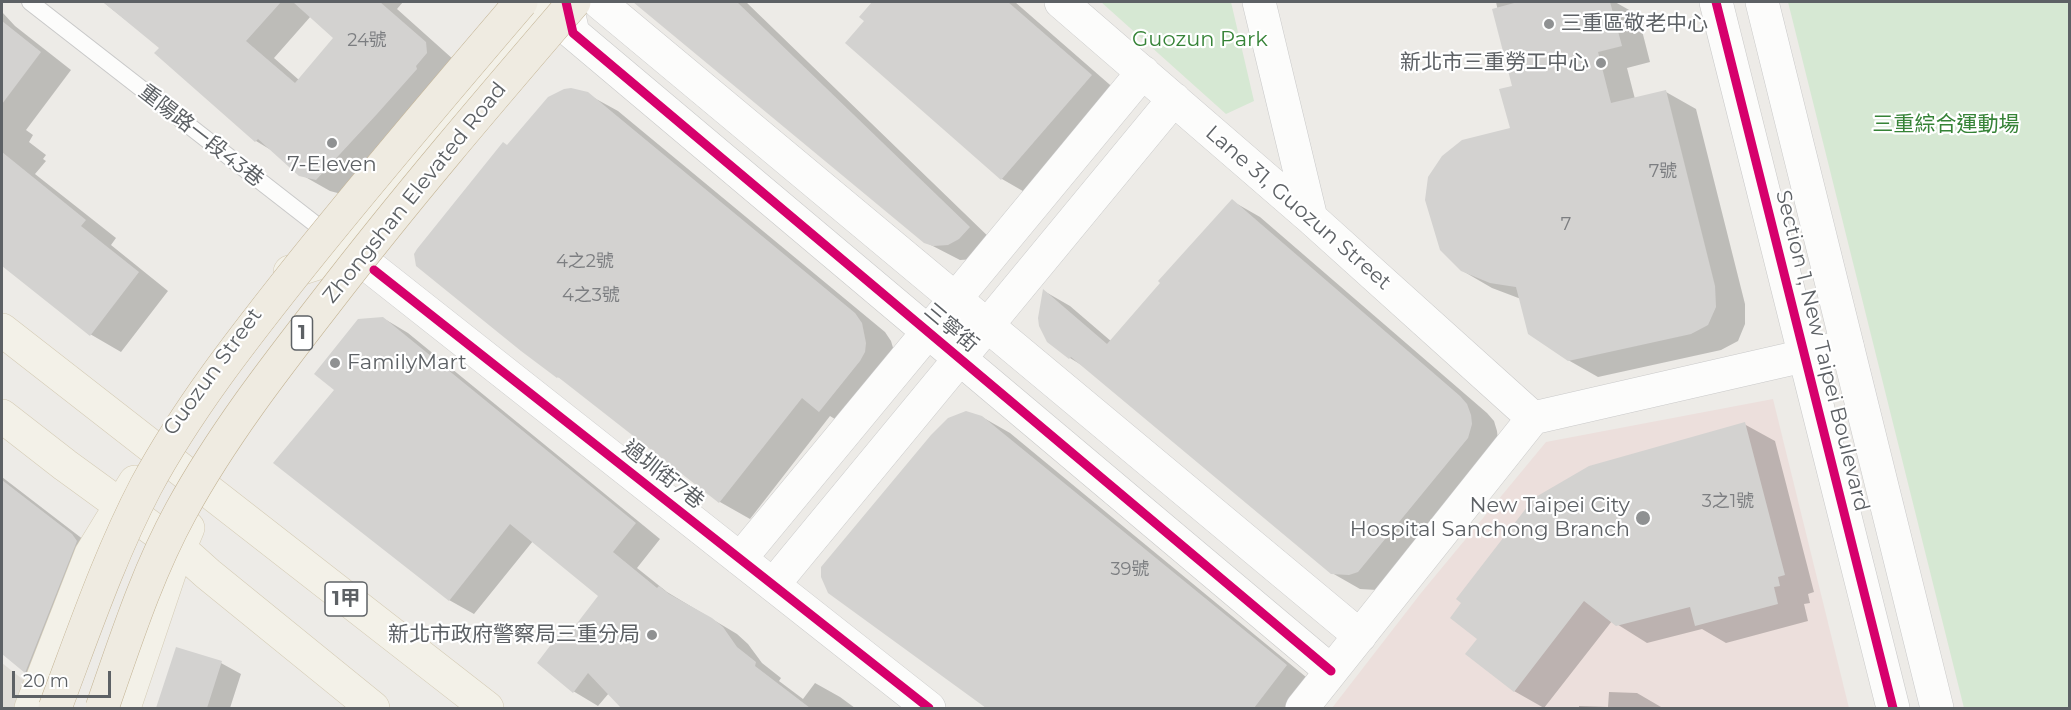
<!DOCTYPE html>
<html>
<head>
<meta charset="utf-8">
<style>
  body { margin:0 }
  #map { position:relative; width:2071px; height:710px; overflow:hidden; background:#edebe7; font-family:Montserrat,sans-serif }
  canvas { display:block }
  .frame { position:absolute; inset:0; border:3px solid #5d6165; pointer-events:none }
  .scale { position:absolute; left:12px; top:671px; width:99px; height:27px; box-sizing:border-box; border:3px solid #5d6165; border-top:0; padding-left:8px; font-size:18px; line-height:21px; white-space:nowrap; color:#5d6165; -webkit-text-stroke:4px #fff; paint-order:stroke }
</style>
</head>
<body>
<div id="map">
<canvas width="2071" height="710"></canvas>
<div class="frame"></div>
<div class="scale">20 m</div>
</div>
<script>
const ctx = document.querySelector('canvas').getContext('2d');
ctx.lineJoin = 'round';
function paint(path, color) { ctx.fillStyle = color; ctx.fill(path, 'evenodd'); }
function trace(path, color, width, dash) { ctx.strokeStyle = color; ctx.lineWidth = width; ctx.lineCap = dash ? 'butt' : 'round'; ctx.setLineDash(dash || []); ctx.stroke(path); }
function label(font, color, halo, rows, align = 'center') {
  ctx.font = font + ' Montserrat,"Noto Sans TC",sans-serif'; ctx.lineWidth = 4.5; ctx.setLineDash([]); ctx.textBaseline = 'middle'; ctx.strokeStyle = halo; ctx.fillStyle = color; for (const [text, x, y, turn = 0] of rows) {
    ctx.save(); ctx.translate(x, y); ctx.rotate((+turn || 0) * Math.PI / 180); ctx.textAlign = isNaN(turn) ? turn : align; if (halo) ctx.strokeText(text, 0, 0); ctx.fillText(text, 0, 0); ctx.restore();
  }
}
paint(new Path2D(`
  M2,663L26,682L18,708H2Z`), '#e0ddd7');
paint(new Path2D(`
  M1773,399L1849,708H1332L1421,593L1546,442Z`), '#ecdfdc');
paint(new Path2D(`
  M1101,2H1231L1254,101L1226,114Z
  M1788,2H2069V708H1964Z`), '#d6e8d3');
paint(new Path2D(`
  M103,2H403L397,9L454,60L345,195L330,191L300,174L276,153L256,141L161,48ZM311,16L335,38L299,80L274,58Z
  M647,2H746L995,243L975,259L960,260L925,242L648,5Z
  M875,2H1015L1117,91L1028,194L1002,179L861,17Z
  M1496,2H1615L1638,15L1650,62L1627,68L1635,99L1666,92L1696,109L1745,304V324L1738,341L1721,350L1598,377L1568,360L1521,299L1492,288L1461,270L1511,129L1514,87Z
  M2,12L15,26L71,70L26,130L33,135L29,142L46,155L43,159L46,161L35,174L116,238L111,245L168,291L121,352L90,334L2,264Z
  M587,94L618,111L885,332L891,341L894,351L849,428L830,416L750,519L720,502L572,385L558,377L417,266L508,146Z
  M1232,201L1260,217L1487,413L1494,421L1497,431L1498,440L1377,590L1360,589L1332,573L1088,369L1070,358L1044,291L1070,306L1112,342Z
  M383,318L408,333L660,539L637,568L667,592L737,634L748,644L762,663L781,678L779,681L803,699L815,683L840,697L855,708H624L609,693L598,706L573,691L559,636L566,639L600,595L533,541L474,614L449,600L336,390Z
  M982,417L1010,433L1312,682L1292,708H988L829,592Z
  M1744,424L1775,441L1814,592L1808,594L1810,603L1804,604L1808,621L1726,643L1702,629L1647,643L1612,621L1544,708L1514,691L1467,654Z
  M2,477L97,550L49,685L25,672L2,653Z
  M177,649L221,663L241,674L230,708H158Z
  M1609,692L1637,693L1661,707L1669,708H1579V706L1608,707Z`), '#0003');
paint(new Path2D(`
  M103,2H281L246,41L295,83L333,38L293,2H380L426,42L427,53L416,66L417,69L377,114L316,180L299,176L258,139L255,142L154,53L159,48Z
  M633,2H737L970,227L959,239L948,245L933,246L924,243Z
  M872,2H1008L1092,75L1001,180L845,43L864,21L859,17Z
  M1518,2H1610L1622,46L1598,52L1611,103L1666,90L1715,286L1716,307L1708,325L1691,334L1568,361L1528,334L1516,287L1490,283L1461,271L1440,250L1425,200L1428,177L1442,156L1462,140L1510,128L1499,89L1512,86L1492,9Z
  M2,21L41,52L2,104Z
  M571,88L588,92L855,313L862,323L866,343L865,352L860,361L819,412L802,398L719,503L558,377L557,378L521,351L416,266L414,254L417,249L503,142L507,145L548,97L564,89Z
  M2,152L86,220L81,226L139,272L90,336L2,266Z
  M1232,199L1460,396L1467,404L1471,415L1472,424L1468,438L1358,572L1349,575L1331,574L1071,357L1069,359L1047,342L1039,326L1038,318L1043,289L1107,344L1160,283L1158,281Z
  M383,317L636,523L613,552L657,588L659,586L669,594L712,618L723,627L737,647L756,662L755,666L810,708H621L588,673L573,693L537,663L559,634L565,639L598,596L510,524L449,601L273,463L334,390L314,374L358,319Z
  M966,411L982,416L1287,665L1254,708H986L828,593L821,577V567L931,435L948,418Z
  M1745,422L1785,575L1778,577L1780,586L1774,587L1778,604L1695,626L1690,607L1616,626L1584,601L1514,692L1465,654L1477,639L1450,618L1461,603L1456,599L1534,498L1589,466Z
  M2,480L72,534L77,541L25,673L2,654Z
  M176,647L222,661L207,708H156Z`), '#d3d2d0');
const lane = new Path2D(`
  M30,2L332,237`);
const street = new Path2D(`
  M566,2L573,33L1331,671
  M599,2L1360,636
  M1061,2L1311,218L1533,418
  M1259,2L1311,218
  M374,270L929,708
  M1533,418L1847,346
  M740,559L1143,72
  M773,585L1174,99
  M1302,708L1533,418`);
const secondary = new Path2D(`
  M1716,2L1893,708
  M1762,2L1937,708`);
const primary = new Path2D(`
  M290,272L324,261L342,244L406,164L544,2
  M2,330L487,708
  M2,416L65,465L179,548L208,574L373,708
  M31,708L91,554L135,482
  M124,708L170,571L188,528`);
trace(lane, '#c9c9c9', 18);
trace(street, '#c9c9c9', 34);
trace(secondary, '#c8c8c8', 34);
trace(primary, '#d4cbb5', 34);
trace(lane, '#fcfcfb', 16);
trace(street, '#fcfcfb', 33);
trace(secondary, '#fcfcfb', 33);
trace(primary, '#f3f1e8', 33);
const highwayBridge = new Path2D(`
  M55,708C83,634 109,557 146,486C187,410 241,341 294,274C368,181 444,92 521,2
  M102,708C125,642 147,573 181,511C222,436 274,369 326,302C405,199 489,101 574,2`);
trace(highwayBridge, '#c4b494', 34, []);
trace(highwayBridge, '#efebe1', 33);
trace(new Path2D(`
  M566,2L573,33L1331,671
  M1716,2L1893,708
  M374,270L929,708`), '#d6006c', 9);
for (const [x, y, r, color] of [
  [1549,24,6,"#8f9192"],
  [1601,63,6,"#8f9192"],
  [332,143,6,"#8f9192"],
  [335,363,6,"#8f9192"],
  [1643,518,8,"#8f9192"],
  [652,635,6,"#8f9192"]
]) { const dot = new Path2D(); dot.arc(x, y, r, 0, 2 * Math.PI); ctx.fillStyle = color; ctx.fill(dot); trace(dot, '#fff', 2); }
label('18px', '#7c7e81', null, [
  ["24號",367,41],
  ["7號",1663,172],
  ["7",1566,225],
  ["4之2號",585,262],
  ["4之3號",591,296],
  ["3之1號",1728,502],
  ["39號",1130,570]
]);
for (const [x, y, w] of [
  [302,333,21],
  [346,599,42]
]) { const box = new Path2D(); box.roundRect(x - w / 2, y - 17, w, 34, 4.5); ctx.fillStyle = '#fff'; ctx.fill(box); trace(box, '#5d6165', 1.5); }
label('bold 20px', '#5d6165', null, [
  ["1",302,333],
  ["1甲",346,599]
]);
label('21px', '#5d6165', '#fff', [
  ["三重區敬老中心",1561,24,"left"],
  ["新北市三重勞工中心",1589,63],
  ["7-Eleven",332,165,"center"],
  ["FamilyMart",347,363,"left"],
  ["New Taipei City",1630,506],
  ["Hospital Sanchong Branch",1630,530],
  ["新北市政府警察局三重分局",640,635]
], 'right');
label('21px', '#368337', '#fff', [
  ["Guozun Park",1200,40],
  ["三重綜合運動場",1946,125]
]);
label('21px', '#5d6165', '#fff', [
  ["重陽路一段43巷",201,136,38],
  ["Zhongshan Elevated Road",415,193,-51],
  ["Lane 31, Guozun Street",1298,208,41],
  ["三寧街",951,328,40],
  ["Section 1, New Taipei Boulevard",1822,351,76],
  ["Guozun Street",213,372,-54],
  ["過圳街7巷",663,475,38]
]);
</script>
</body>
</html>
